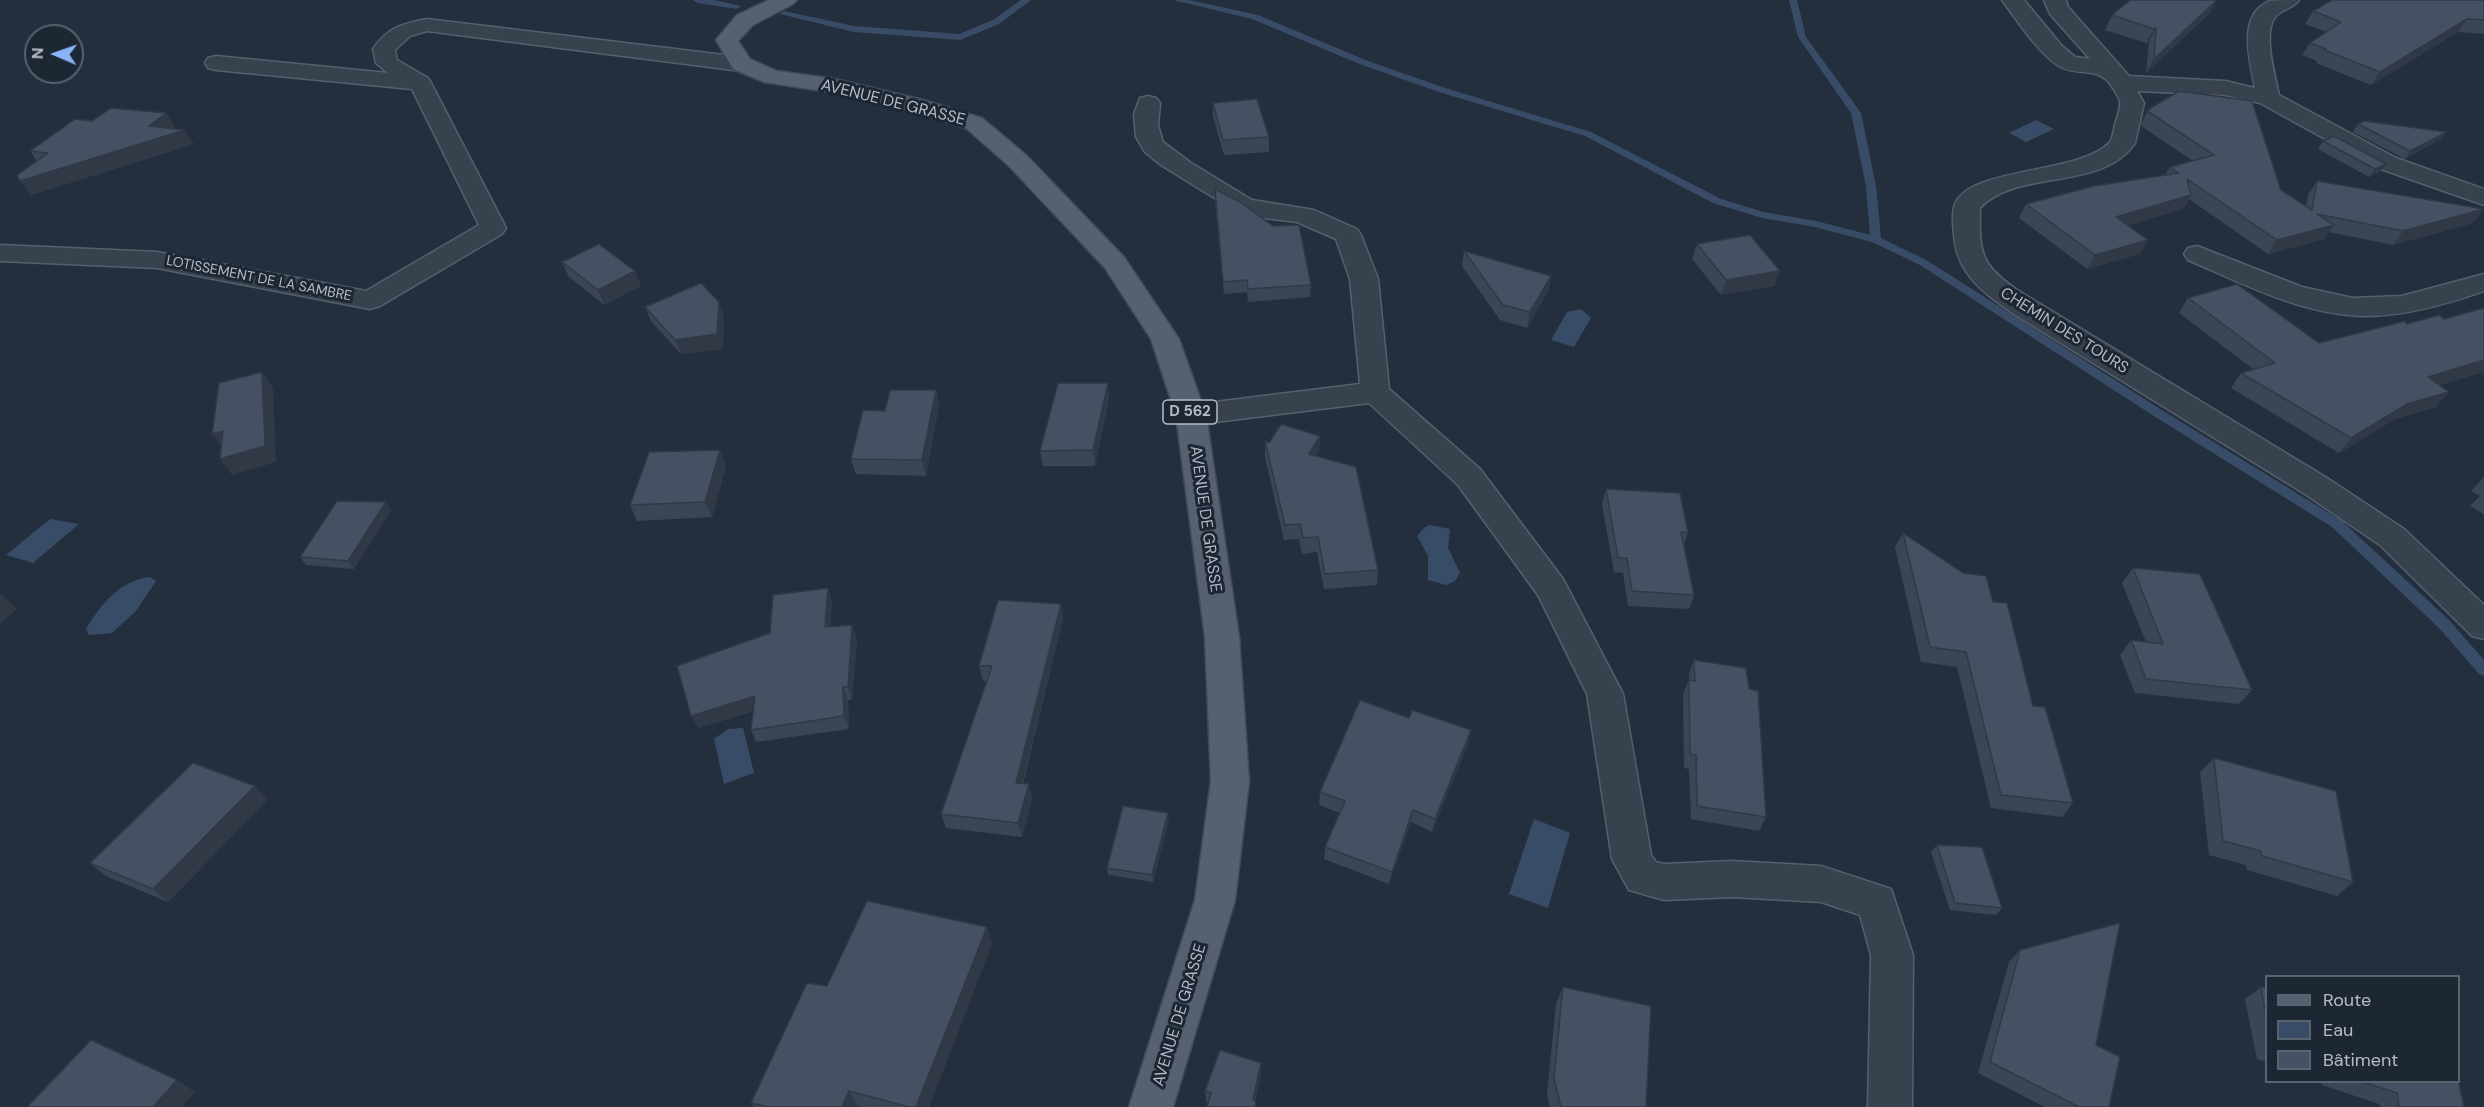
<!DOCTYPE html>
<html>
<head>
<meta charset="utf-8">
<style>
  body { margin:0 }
  #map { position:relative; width:2484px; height:1107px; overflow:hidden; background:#242f3e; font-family:"DM Sans",sans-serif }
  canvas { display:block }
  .legend { position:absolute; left:2265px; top:975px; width:195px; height:108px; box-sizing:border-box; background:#1d2633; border:2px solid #59626f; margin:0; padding:8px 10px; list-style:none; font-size:18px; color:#b4bcc9 }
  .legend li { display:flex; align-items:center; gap:12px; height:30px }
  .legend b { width:30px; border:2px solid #59626f }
  .north { position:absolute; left:24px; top:24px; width:60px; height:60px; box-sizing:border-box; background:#1d2633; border:2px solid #59626f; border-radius:50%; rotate:272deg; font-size:16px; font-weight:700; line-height:24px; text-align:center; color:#b4bcc9 }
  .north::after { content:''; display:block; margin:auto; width:21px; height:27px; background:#8ab4f8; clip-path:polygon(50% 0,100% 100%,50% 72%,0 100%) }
</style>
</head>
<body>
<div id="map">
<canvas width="2484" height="1107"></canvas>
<ul class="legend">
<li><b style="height:8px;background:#56606e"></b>Route</li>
<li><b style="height:16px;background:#394c67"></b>Eau</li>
<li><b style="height:16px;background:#455162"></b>Bâtiment</li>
</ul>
<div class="north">N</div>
</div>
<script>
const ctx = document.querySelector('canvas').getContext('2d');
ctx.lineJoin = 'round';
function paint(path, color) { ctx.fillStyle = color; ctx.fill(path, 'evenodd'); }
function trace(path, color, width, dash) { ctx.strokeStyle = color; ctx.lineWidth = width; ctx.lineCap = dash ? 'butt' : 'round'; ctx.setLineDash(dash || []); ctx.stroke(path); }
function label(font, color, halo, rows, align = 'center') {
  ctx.font = font + ' "DM Sans",sans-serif'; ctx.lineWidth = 6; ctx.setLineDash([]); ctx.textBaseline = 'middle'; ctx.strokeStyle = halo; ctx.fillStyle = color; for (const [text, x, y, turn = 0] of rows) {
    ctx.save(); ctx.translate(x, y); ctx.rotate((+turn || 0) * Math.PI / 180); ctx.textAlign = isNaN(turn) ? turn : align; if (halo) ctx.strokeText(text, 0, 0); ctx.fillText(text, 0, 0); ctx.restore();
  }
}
paint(new Path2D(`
  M2036,120L2054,129L2026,142L2009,133Z
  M1581,309L1591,318L1574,347L1551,340L1567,312Z
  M50,519L79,524L33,563L6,555Z
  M1429,525L1450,529L1448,548L1460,573L1455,581L1446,585L1428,580V556L1417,536L1425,527Z
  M150,577L156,581L136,611L112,633L89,635L86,629C102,603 118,582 150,577Z
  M743,728L754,773L724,784L714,739L728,729Z
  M1534,819L1570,833L1548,908L1509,894Z`), '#394c67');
paint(new Path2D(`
  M693,0H714L741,6L737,9L697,3Z
  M1021,0H1031L999,24L960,40L854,32L780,14L784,11L854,26L959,34L993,20Z
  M1173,0H1189L1258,15L1368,61L1445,88L1591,132L1721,199L1764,212L1816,221L1870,235L1866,186L1851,113L1798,37L1789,0H1797L1806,37L1861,113L1876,186L1881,238L1928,261L2165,412L2342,521L2450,621L2484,660V676L2479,674L2440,629L2332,527L2157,418L1920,265L1872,242L1815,227L1762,218L1713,203L1585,136L1439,92L1362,65L1252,19Z`), '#394c67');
const minor = new Path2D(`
  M2002,0H2024L2062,46L2075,57L2090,59L2050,14L2044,0H2066L2068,7L2129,76L2225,81L2255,88C2250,62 2236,14 2270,1C2278,0 2290,0 2299,0C2293,8 2283,9 2276,16C2262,31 2275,76 2279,95L2396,158L2484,189V205L2378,168L2260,103L2225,95L2137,91L2144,103L2135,143C2102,192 2018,168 1980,208C1979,252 1980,264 2017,290L2327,478L2404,529L2484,605V639L2472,636L2380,545L2305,494L2014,314C1984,293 1956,274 1954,234C1953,226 1952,215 1954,207C1965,166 2081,175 2110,142C2113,137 2114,130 2115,124C2117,118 2121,108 2120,102C2119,98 2116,93 2114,90C2101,64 2079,78 2059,66C2039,54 2016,19 2002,0Z
  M427,19L741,57L749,59L752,64L749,69L741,71L427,31L410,36L395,50L397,60L428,78L431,83L506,228L502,234L380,306L370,309L157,268L0,261V245L157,252L366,291L479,225L412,89L216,70L208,68L205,63L208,58L216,56L388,73L376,63L373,49C388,27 402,24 427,19Z
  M1148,96L1156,98L1160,103L1158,126L1163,142L1191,163L1252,200L1314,210L1357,229L1361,235L1378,279L1389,389L1480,469L1563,579L1623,694L1651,855L1656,862L1664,864L1732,861L1821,866L1891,889L1913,955L1912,1107H1868L1871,955L1860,915L1821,902L1732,897L1664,900L1629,890L1612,859L1587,694L1538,595L1458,485L1369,403L1191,425L1180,422L1176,415L1180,408L1191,405L1360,384L1350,279L1336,239L1297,222L1256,217L1234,210L1161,165L1145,152L1136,137L1134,114L1140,98Z
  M2197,246L2302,287L2353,298L2402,296L2484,274V291C2447,304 2406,316 2367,316C2304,316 2244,284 2188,260L2184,254L2188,248Z`);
const major = new Path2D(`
  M769,0H797L793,4L753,25L738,41L750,59L777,71L835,79L923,100L982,118L1027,156L1124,257L1179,339L1206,415L1239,637L1249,781L1235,900L1173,1107H1129L1195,900L1211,781L1205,637L1176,415L1151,339L1105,268L1009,166L966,128L908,110L835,93L764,82L733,69L716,40L737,15Z`);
trace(minor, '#565f6c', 3);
trace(major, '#414a57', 3);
paint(minor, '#38414e');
paint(major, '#56606e');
paint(new Path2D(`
  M2217,0L2210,13L2146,73L2149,42L2146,43L2105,30L2112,15Z
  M2484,0V34L2458,32L2371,85L2316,63L2317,61L2302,55L2310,43L2326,32L2305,24L2313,11Z
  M1213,103L1269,137V152L1224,155L1213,117Z
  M2149,109L2281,190L2306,206L2308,195L2317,181L2473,223L2393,245L2329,232L2324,239L2268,254L2189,199L2183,209L2128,225L2148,240L2140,254L2087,269L2019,218L2026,204L2165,175L2170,167L2193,161L2141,126L2142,122Z
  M2358,124L2441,139L2405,159L2353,132Z
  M175,127L174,129L194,144L31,195L37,161L30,151Z
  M2323,141L2386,164L2381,171L2369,177L2318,149Z
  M1215,189L1311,285L1310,297L1248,302L1247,292L1224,294L1215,201Z
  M1697,244L1774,286L1721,295L1692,259Z
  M1464,251L1551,276L1548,291L1527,328L1500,320L1462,266Z
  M562,262L635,271L641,286L604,305L569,277Z
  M2188,298L2319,343L2407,324L2444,319L2484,308V372L2439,385L2436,407L2395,419L2339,453L2231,388L2241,373L2253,369L2179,313Z
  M719,302L724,317L723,349L681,354L651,321L645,307Z
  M1108,383L1109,399L1095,466H1043L1040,451Z
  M936,390L939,405L926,476L856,474L851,459L885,411Z
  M1320,436L1319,451L1316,456L1378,570L1377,585L1324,589L1317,552L1302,554L1299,539L1284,540L1265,457V441L1269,443Z
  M726,466L712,517L637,521L630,505Z
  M2484,477V514L2470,506L2480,496L2471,491Z
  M1606,489L1688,532L1684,544L1694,595L1689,609L1628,606L1623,573L1614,572L1602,504Z
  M391,510L354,569L306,565L300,557Z
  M1903,533L1993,602L2033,706L2073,803L2062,817L1991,808L1957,667L1921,662L1895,547Z
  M2133,568L2252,690L2239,704L2135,693L2120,655L2131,640L2146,642L2122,583Z
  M832,601L830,627L857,638L852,699L848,700L849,729L756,742L751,730L753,711L698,728L770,633Z
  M1061,604L1063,619L1023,784H1029L1032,798L1022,837L946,828L941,814L987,681H983L979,666Z
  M1694,660L1749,689L1766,817L1759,831L1691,819L1689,769L1684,768L1683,694L1689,680V674Z
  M1468,744L1432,832L1411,822L1389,884L1324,859L1325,847L1340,813L1319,805L1320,792Z
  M2214,758L2353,882L2337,896L2247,870L2246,865L2209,855L2200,772Z
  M268,799L168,902L106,876L90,863Z
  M1169,820L1153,882L1108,875L1107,868Z
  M1937,845L2002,908L1996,915L1950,910L1931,852Z
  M987,927L992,944L929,1107H861L857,1106V1107H754L751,1103Z
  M2020,950L2096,1045L2109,1107H2045L1978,1073L2009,962Z
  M1563,987L1646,1107H1550L1547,1094L1556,1004Z
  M2261,987L2266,988V1062L2257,1059L2245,999Z
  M1261,1074L1255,1101L1256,1102V1107H1207L1208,1102H1206L1205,1091Z
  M2321,1082H2458L2464,1107H2380L2379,1104L2322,1085Z`), '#3b4654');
paint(new Path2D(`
  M2217,0L2210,13L2146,73L2154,59Z
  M2467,19L2458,32L2371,85L2380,72Z
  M2156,28L2149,42L2146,43L2154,29Z
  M166,113L175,127L163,136L185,130L194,144L31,195L20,181L149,126Z
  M2447,132L2441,139L2405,159L2410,151Z
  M2386,164L2381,171L2369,177L2375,169Z
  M2191,195L2183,209L2108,231L2116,217Z
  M2484,209L2473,223L2393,245L2403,231Z
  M2334,225L2324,239L2268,254L2277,240Z
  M2148,240L2140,254L2087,269L2095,255Z
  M635,271L641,286L604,305L598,290Z
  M1780,271L1774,286L1721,295L1726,280Z
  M1551,276L1548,291L1527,328L1530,312Z
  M719,302L724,317L723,349L681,354L675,340Z
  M2484,360V372L2415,392L2428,377Z
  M262,372L273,388L276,462L232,475L220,459Z
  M1108,383L1109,399L1095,466L1093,450Z
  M936,390L939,405L926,476L922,460Z
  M2449,392L2436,407L2395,419L2339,453L2351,438L2407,404Z
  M223,431L224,449L212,434Z
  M1320,436L1319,451L1309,469V454Z
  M720,450L726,466L712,517L705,502Z
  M386,502L391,510L354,569L348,561Z
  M828,588L832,601L829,640L825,627Z
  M1,594L17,609L0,624V595Z
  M1061,604L1063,619L1019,797L1016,783Z
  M852,625L857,638L852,699L848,687Z
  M843,687L848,700L849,729L844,716Z
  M755,696L760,708L698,728L691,716Z
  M1471,730L1468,744L1432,832L1435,819Z
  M1029,784L1032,798L1022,837L1018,823Z
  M255,786L268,799L168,902L153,889Z
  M1413,810L1411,822L1389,884L1392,872Z
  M1168,813L1169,820L1153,882L1152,875Z
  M987,927L992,944L929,1107H916Z
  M1261,1063V1074L1253,1107V1099Z
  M177,1080L195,1092L182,1107H153Z
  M849,1091L857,1106V1107H842Z`), '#303945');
const building = new Path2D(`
  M2130,0H2217L2154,59L2156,28L2154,29L2112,15Z
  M2332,0H2484V20L2467,19L2380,72L2324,50L2326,49L2310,43L2341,22L2313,11Z
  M2179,91L2252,101L2281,190L2312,210L2317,181L2484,209L2403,231L2317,214L2334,225L2277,240L2187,179L2191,195L2116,217L2148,240L2095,255L2026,204L2094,186L2179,173L2170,167L2214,155L2149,112V109Z
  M1257,99L1269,137L1223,140L1213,103Z
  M111,108L166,113L149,126L185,130L20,181L17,175L48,153L30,151L75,119L92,121Z
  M2364,121L2447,132L2410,151L2358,124Z
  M2334,136L2386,164L2375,169L2323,141Z
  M1215,189L1240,202L1273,226L1299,225L1311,285L1248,289L1247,280L1223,282Z
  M1750,235L1780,271L1726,280L1697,244Z
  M599,244L635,271L598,290L562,262Z
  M1464,251L1551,276L1530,312L1503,305Z
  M701,283L719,302L717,334L675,340L645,307Z
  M2237,284L2319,343L2405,321L2407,324L2439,315L2444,319L2484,308V360L2428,377L2449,392L2407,404L2351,438L2241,373L2275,363L2188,298Z
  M262,372L265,446L220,459L223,431L212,434L219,383Z
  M1058,383H1108L1093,450L1040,451Z
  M890,390H936L922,460L851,459L863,410L885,411Z
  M1281,424L1320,436L1309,454L1356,467L1378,570L1325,574L1318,537L1303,538L1300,524L1285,525L1265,441L1269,443Z
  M720,450L705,502L630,505L649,452Z
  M1606,489L1680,493L1688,532H1681L1694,595L1632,591L1627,558H1618Z
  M337,501L386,502L348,561L300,557Z
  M1903,533L1963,573L1986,576L1993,602L2007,603L2033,706L2045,707L2073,803L2001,795L1966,652L1930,647Z
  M2133,568L2200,574L2252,690L2146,679L2131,640L2163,644Z
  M828,588L825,627L852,625L848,687H843L844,716L751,730L755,696L691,716L677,666L770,633L773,595Z
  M998,600L1061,604L1016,783L1029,784L1018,823L941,814L992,666H979Z
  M1694,660L1746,668L1749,689L1758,691L1766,817L1697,806L1696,755L1690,754L1689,680L1695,681Z
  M1360,700L1409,718L1412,710L1471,730L1435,819L1413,810L1392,872L1325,847L1345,801L1320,792Z
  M2214,758L2336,791L2353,882L2262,856L2261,851L2223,841Z
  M193,763L255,786L153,889L90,863Z
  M1123,806L1168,813L1152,875L1107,868Z
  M1937,845L1982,847L2002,908L1955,903Z
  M867,901L987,927L916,1107H909L849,1091L842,1107H769L751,1103L807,983L827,986Z
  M2120,923L2096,1045L2120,1057L2109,1107H2079L1990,1062L2020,950Z
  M1563,987L1651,1006L1646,1107H1561L1554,1078Z
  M2261,987L2266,988V1016Z
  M91,1040L177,1080L153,1107H27Z
  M1220,1050L1261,1063L1253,1099L1256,1102L1255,1107H1207L1211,1093L1205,1091Z
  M2458,1079L2464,1107H2399L2397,1093L2363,1082H2458Z`);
paint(building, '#455162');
trace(building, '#303945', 1.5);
label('14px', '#b4bcc9', '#1d2633', [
  ["LOTISSEMENT DE LA SAMBRE",259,279,11]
]);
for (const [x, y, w] of [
  [1190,412,54]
]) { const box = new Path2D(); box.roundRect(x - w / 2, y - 12, w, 24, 4.5); ctx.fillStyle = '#1d2633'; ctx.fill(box); trace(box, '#b4bcc9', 1.5); }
label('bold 15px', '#b4bcc9', null, [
  ["D 562",1190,412]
]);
label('16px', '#b4bcc9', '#1d2633', [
  ["AVENUE DE GRASSE",893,103,14],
  ["CHEMIN DES TOURS",2064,331,32],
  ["AVENUE DE GRASSE",1205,519,82],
  ["AVENUE DE GRASSE",1180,1015,-73]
]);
</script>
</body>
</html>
